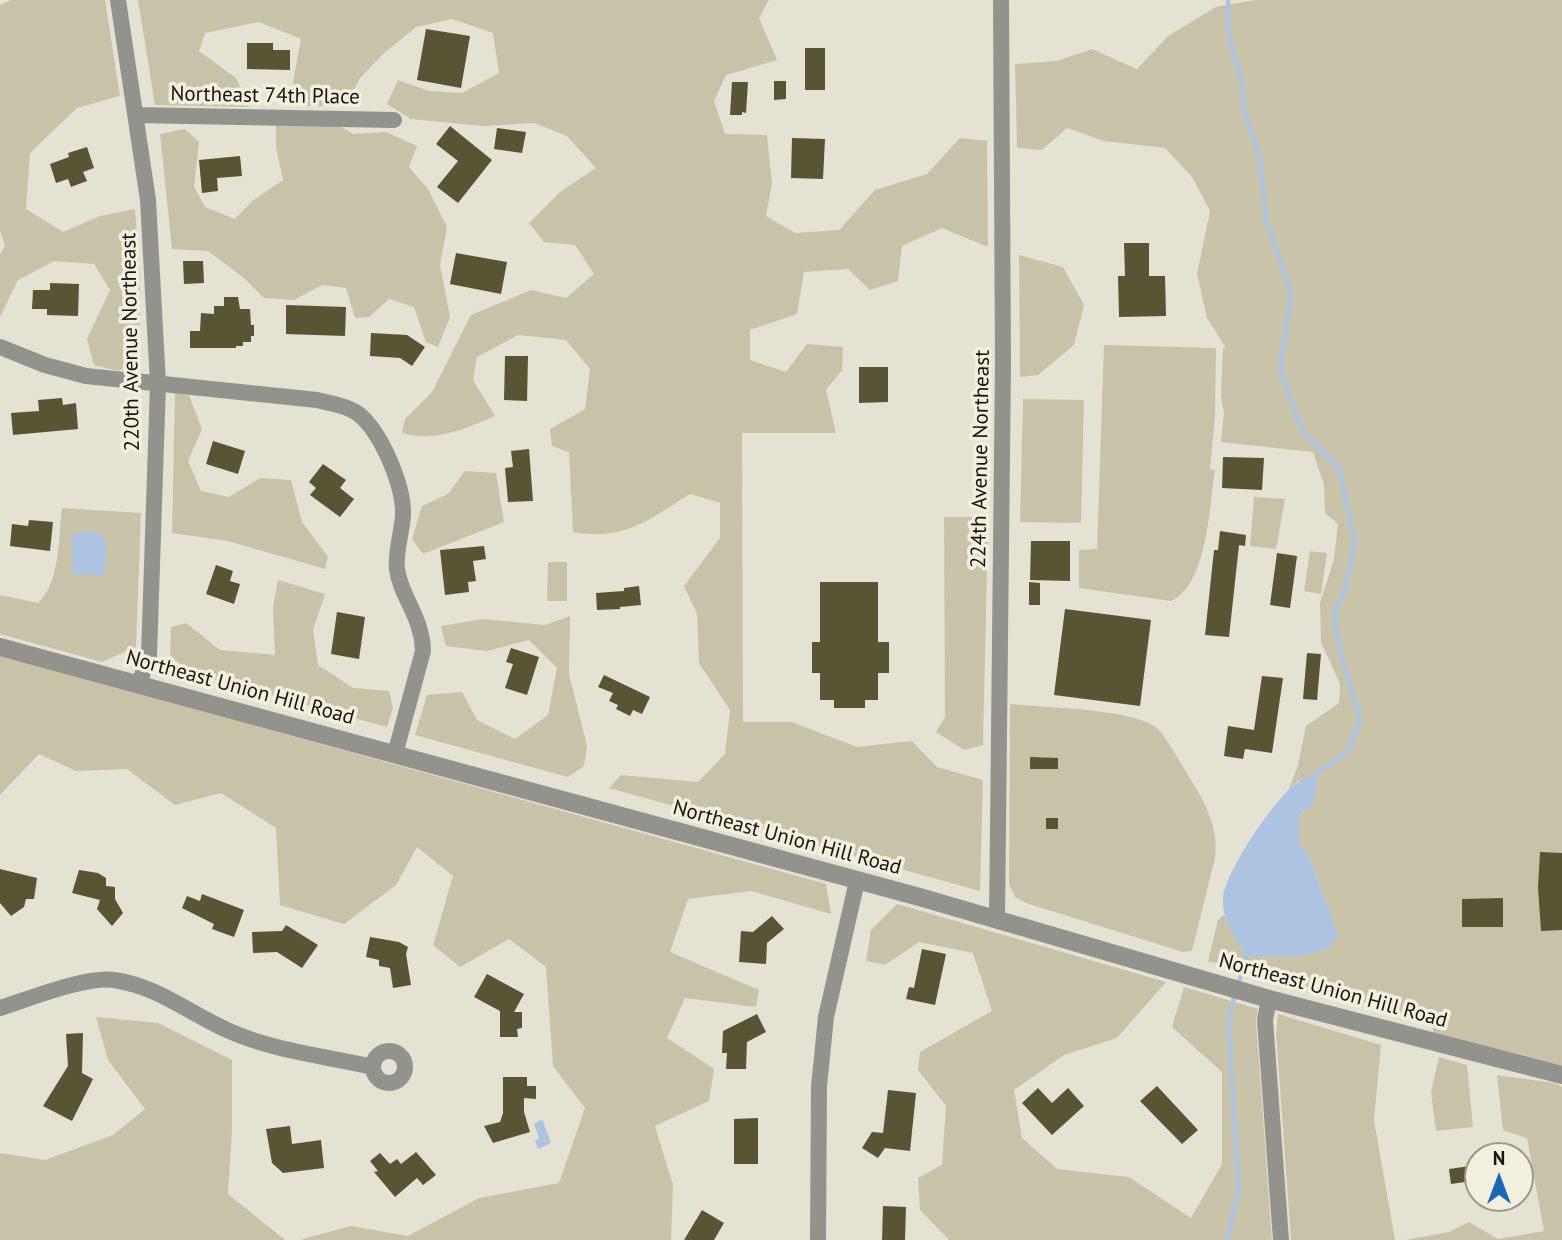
<!DOCTYPE html>
<html>
<head>
<meta charset="utf-8">
<style>
  body { margin:0 }
  #map { position:relative; width:1562px; height:1240px; overflow:hidden; background:#e4e2d2; font-family:"PT Sans",sans-serif }
  canvas { display:block }
  .north { position:absolute; left:1464px; top:1142px; width:70px; height:70px; box-sizing:border-box; background:#f2efdf; border:2px solid #9a988c; border-radius:50%; rotate:0deg; font-size:19px; font-weight:700; line-height:28px; text-align:center; color:#16150f }
  .north::after { content:''; display:block; margin:auto; width:24px; height:32px; background:#1968b6; clip-path:polygon(50% 0,100% 100%,50% 72%,0 100%) }
</style>
</head>
<body>
<div id="map">
<canvas width="1562" height="1240"></canvas>
<div class="north">N</div>
</div>
<script>
const ctx = document.querySelector('canvas').getContext('2d');
ctx.lineJoin = 'round';
function paint(path, color) { ctx.fillStyle = color; ctx.fill(path, 'evenodd'); }
function trace(path, color, width, dash) { ctx.strokeStyle = color; ctx.lineWidth = width; ctx.lineCap = dash ? 'butt' : 'round'; ctx.setLineDash(dash || []); ctx.stroke(path); }
function label(font, color, halo, rows, align = 'center') {
  ctx.font = font + ' "PT Sans",sans-serif'; ctx.lineWidth = 7; ctx.setLineDash([]); ctx.textBaseline = 'middle'; ctx.strokeStyle = halo; ctx.fillStyle = color; for (const [text, x, y, turn = 0] of rows) {
    ctx.save(); ctx.translate(x, y); ctx.rotate((+turn || 0) * Math.PI / 180); ctx.textAlign = isNaN(turn) ? turn : align; if (halo) ctx.strokeText(text, 0, 0); ctx.fillText(text, 0, 0); ctx.restore();
  }
}
paint(new Path2D(`
  M11,0H105L120,96L77,108L30,153L26,209L63,232L100,216L135,209L140,275L139,357L119,371L94,365L87,339L110,290L94,264L54,261L18,280L0,317V254L5,246L0,231V5Z
  M138,0H769L759,18L777,60L726,75L714,101L725,134L767,135L772,184L766,216L795,233L839,230L875,190L927,174L960,138L987,141L988,247L942,228L902,246L898,281L870,290L848,269L804,272L797,314L750,330V360L786,372L807,344L843,347L842,370L826,390L836,433H742L743,722H792L857,747L912,741L937,767L983,780L980,891L609,788L621,775L698,782L725,754L730,710L699,663L697,614L684,586L720,538V503L690,494C648,520 625,541 573,532L569,452L552,446L550,429L585,409L590,369L566,340L518,335L477,357L473,380L495,416C465,429 434,443 402,433L405,419L432,392L471,315L531,290L566,298L594,274L575,245L544,242L529,223L560,192L596,168L567,136L534,123L483,126L411,119L387,104L398,80L429,91L462,93L499,73L493,33L452,19L416,27L383,54L360,78L346,106H303L293,82L301,39L259,22L205,33L199,51L236,78L249,107L155,105Z
  M1255,0H1562V1075L1433,1041V1021L1208,961L1218,920L1224,915L1246,957L1337,935L1310,859L1299,842V816L1313,803L1299,780L1289,789L1298,765L1306,726L1339,703L1340,684L1321,642L1320,603L1334,559L1338,524L1325,513L1324,485L1313,452L1221,442L1224,413L1221,397L1223,348H1226L1207,318L1197,274L1210,211L1192,177L1165,148L1104,141L1067,128L1042,150L1017,148L1015,64L1056,61L1092,49L1137,69L1168,36L1216,7Z
  M276,123L337,124L353,134L386,132L417,146L409,167L428,189L447,227L440,265L450,317L438,347L426,342L414,307L389,299L369,317L355,318L346,288L322,285L294,300L264,298L244,278L208,251L172,249L160,134L185,129L199,142L194,187L205,207L235,219L252,201L283,180L276,148Z
  M1019,255L1063,267L1084,305L1074,345L1038,375L1020,377Z
  M1104,345L1216,348L1215,416L1210,469L1215,470C1209,506 1208,584 1171,601L1079,588V550L1097,549Z
  M175,393L189,395L202,429L188,461L201,491L229,497L260,478L291,480L302,522L328,557L325,569L228,541L172,533Z
  M1023,399L1084,400L1081,523L1020,522Z
  M465,471L496,473L504,522L423,554L412,539L422,506L448,494Z
  M1254,497L1285,499L1276,549L1250,546Z
  M62,508L141,513L136,647L102,662L0,634V595L38,603C61,581 58,538 62,508Z
  M944,517H980L988,524L983,745L964,750L936,732L945,717Z
  M1310,551L1327,553L1321,594L1304,591Z
  M548,562H567V601H547Z
  M278,580L325,594L313,630L318,665L353,688L389,691L393,708L387,727L190,673L170,655L171,627L186,623L220,650L275,655L273,608Z
  M570,616L569,674L587,746L584,766L568,777L415,735L427,695L462,692L477,720L515,739L548,715L557,668L529,640L487,651L446,646L441,626L484,619L545,625Z
  M0,655L826,884L831,914L751,891L688,899L670,952L759,990L756,1007L685,998L667,1038L714,1069L709,1101L655,1126L673,1185L671,1240H299L351,1226L408,1236L479,1198L559,1183L585,1108L553,1066L546,967L509,939L460,967L433,945L453,876L417,847L396,885L344,924L280,905L276,828L221,793L175,805L127,769L76,771L39,754L0,795Z
  M1010,704C1044,708 1135,708 1158,729C1166,736 1185,771 1193,783C1207,806 1219,831 1215,858L1192,951L1183,952L1026,903L1015,897L1009,884Z
  M897,904L1166,982L1117,1038L1064,1055L1014,1090L1022,1138L1057,1169L1129,1177L1191,1218L1222,1164V1072L1172,1027L1184,987L1258,1009L1256,1021L1272,1240H949L920,1210L918,1178L942,1165L946,1106L918,1070L920,1052L992,1011L973,953L919,942L885,965L866,961L871,930Z
  M1278,1014L1381,1045L1374,1120L1395,1240H1291L1276,1033Z
  M96,1017L158,1023L232,1060V1131L228,1194L285,1240H0V1153L45,1160L113,1135L145,1109L108,1060Z
  M1439,1057L1467,1065L1473,1127L1436,1131L1431,1092Z
  M1497,1075L1554,1083L1562,1087V1240H1405L1449,1232L1469,1222L1498,1239L1544,1231L1527,1138L1503,1130Z`), '#c8c3a8');
paint(new Path2D(`
  M82,531L101,533L107,545L104,576L73,574L72,535Z
  M1313,776L1318,782L1313,803L1299,816V842L1310,859L1338,935L1328,948L1302,956L1246,957C1237,939 1221,919 1223,898C1225,872 1276,796 1298,782C1302,779 1308,778 1313,776Z
  M541,1120L543,1121L551,1143L538,1149L535,1141L539,1138L534,1124Z`), '#acc4e1');
trace(new Path2D(`
  M1228,0V32L1243,87V108L1259,155L1266,218L1291,294L1280,369L1303,432L1339,468L1355,543L1345,588L1334,615L1342,660L1360,718L1349,750L1313,776
  M1238,986L1246,957
  M1227,1240L1239,1188L1228,1018L1235,995`), '#acc4e1', 4.5);
paint(new Path2D(`
  M426,29L470,36L461,88L417,80Z
  M247,43H273V50H290V70L247,69Z
  M805,48H825V90H805Z
  M774,81H786V99L774,100Z
  M732,82H748L746,113L742,112V115H730Z
  M450,126L492,160L458,203L437,187L458,161L436,144Z
  M497,128L526,132L522,153L494,149Z
  M792,138L825,139L823,179L791,178Z
  M87,147L94,168L83,172L87,181L71,187L68,179L56,183L50,164L69,157L68,153Z
  M240,156L242,176L217,178L218,191L202,193L199,160Z
  M1124,243H1149V276H1165L1166,316L1119,317L1118,276H1125Z
  M456,253L507,262L501,294L450,284Z
  M183,261H203L204,283L184,284Z
  M50,283L79,284L78,316L47,315V309H32L33,290H50Z
  M224,297H238L240,309H250L251,325H254V336H251V342H243V346H236V348H190V331H200L201,313L214,314V306H224Z
  M286,305L346,307L345,336L286,334Z
  M371,333L407,335L425,347L412,366L400,358L370,356Z
  M505,356H528L527,401L504,400Z
  M859,367H888V402L859,403Z
  M62,398L63,405L76,403L78,429L13,435L11,413L39,411L38,400Z
  M213,441L245,451L238,474L206,464Z
  M529,449L533,501L508,502L505,468L513,467L511,451Z
  M1223,457L1264,458L1262,490L1222,488Z
  M323,464L346,480L340,488L354,499L340,517L310,495L316,488L309,482Z
  M29,520L53,522L50,551L10,546L12,524L28,526Z
  M1220,531L1246,535L1245,546L1239,545L1229,637L1205,635L1214,550H1218Z
  M1031,541H1070V581L1030,580Z
  M484,546L486,559L473,561L476,581L468,582L469,592L445,595L440,550Z
  M1277,553L1297,556L1290,608L1270,605Z
  M216,565L233,571L230,581L240,584L234,604L206,594Z
  M820,582H878V642H889V673H878V700H865V708H834V700H820V673H812V642H820Z
  M1029,582L1040,583V605H1029Z
  M639,586L641,605L620,607V609L597,610L596,593L624,591V588Z
  M1065,609L1151,620L1140,706L1054,695Z
  M337,612L365,617L359,659L331,654Z
  M511,648L539,657L527,695L505,688L513,664L506,662Z
  M1307,653L1321,654L1317,700L1303,699Z
  M604,675L650,697L642,714L633,710L630,716L616,709L618,705L609,701L613,693L598,687Z
  M1262,676L1283,678L1272,753L1245,749L1243,759L1224,756L1228,726L1254,730Z
  M1030,757L1058,758V769H1030Z
  M1046,818H1058V829H1046Z
  M1540,852L1562,853V930L1541,931L1538,887Z
  M0,869L37,878L34,899H26L24,907L11,916L0,903Z
  M79,870L98,873L106,878V886L115,887V899L123,913L112,926L97,909L100,900L72,893Z
  M202,894L244,910L234,937L212,929L214,924L182,908L187,896L200,901Z
  M1503,898V927H1462V899Z
  M772,916L784,929L767,943L766,964L739,962L741,931L753,932Z
  M286,925L318,945L302,968L277,952L253,953L252,932L282,931Z
  M370,937L399,942L408,947L406,954L411,985L393,988L390,968L379,966V960L366,957Z
  M922,949L946,954L935,1005L906,999L909,987L914,988Z
  M487,974L524,994L514,1012H522V1028L517,1029L518,1037H500V1011L474,997Z
  M757,1014L766,1032L747,1042L746,1069H726L727,1053H722L723,1031Z
  M83,1033L82,1073L93,1079L72,1121L43,1106L68,1066L66,1034Z
  M503,1077H527V1086H536V1099L524,1098V1112L530,1132L493,1143L484,1126L500,1122L503,1113Z
  M1157,1086L1198,1130L1182,1144L1140,1101Z
  M1038,1088L1052,1103L1068,1088L1084,1106L1052,1135L1022,1103Z
  M888,1090L916,1093L910,1151L885,1148L878,1158L862,1148L872,1132L883,1133Z
  M758,1118V1164H734V1119Z
  M290,1126L292,1144L321,1140L324,1168L283,1173L272,1163L266,1129Z
  M416,1152L436,1175L423,1185L417,1178L395,1197L374,1172L378,1171L370,1161L380,1153L390,1164L397,1159L401,1164Z
  M1470,1166L1472,1181L1451,1184L1449,1169Z
  M883,1206L906,1207L905,1240H882Z
  M702,1210L724,1223L714,1240H684Z`), '#595434');
trace(new Path2D(`
  M118,0L148,200L158,384L149,655L139,684
  M136,115L394,120
  M0,347L45,365L86,376L317,400C332,404 351,406 362,417C383,437 404,487 403,515C402,533 395,552 397,569C401,598 422,616 423,651L395,754
  M997,919L1003,362L1001,0
  M1269,999L1265,1020L1281,1240
  M0,1008C29,999 85,976 114,980C157,986 189,1013 227,1030C273,1051 324,1056 373,1067
  M373 1067a16 16 0 1 1 32 0a16 16 0 1 1-32 0Z
  M818,1240L819,1086L826,1017L857,881`), '#93928c', 16);
trace(new Path2D(`
  M0,647L923,898L1269,999L1562,1075`), '#93928c', 18);
label('21px', '#16150f', '#f2efdf', [
  ["Northeast 74th Place",265,96,1],
  ["220th Avenue Northeast",131,342,-91],
  ["224th Avenue Northeast",981,459,-89],
  ["Northeast Union Hill Road",240,688,15],
  ["Northeast Union Hill Road",787,838,15],
  ["Northeast Union Hill Road",1333,991,15]
]);
</script>
</body>
</html>
